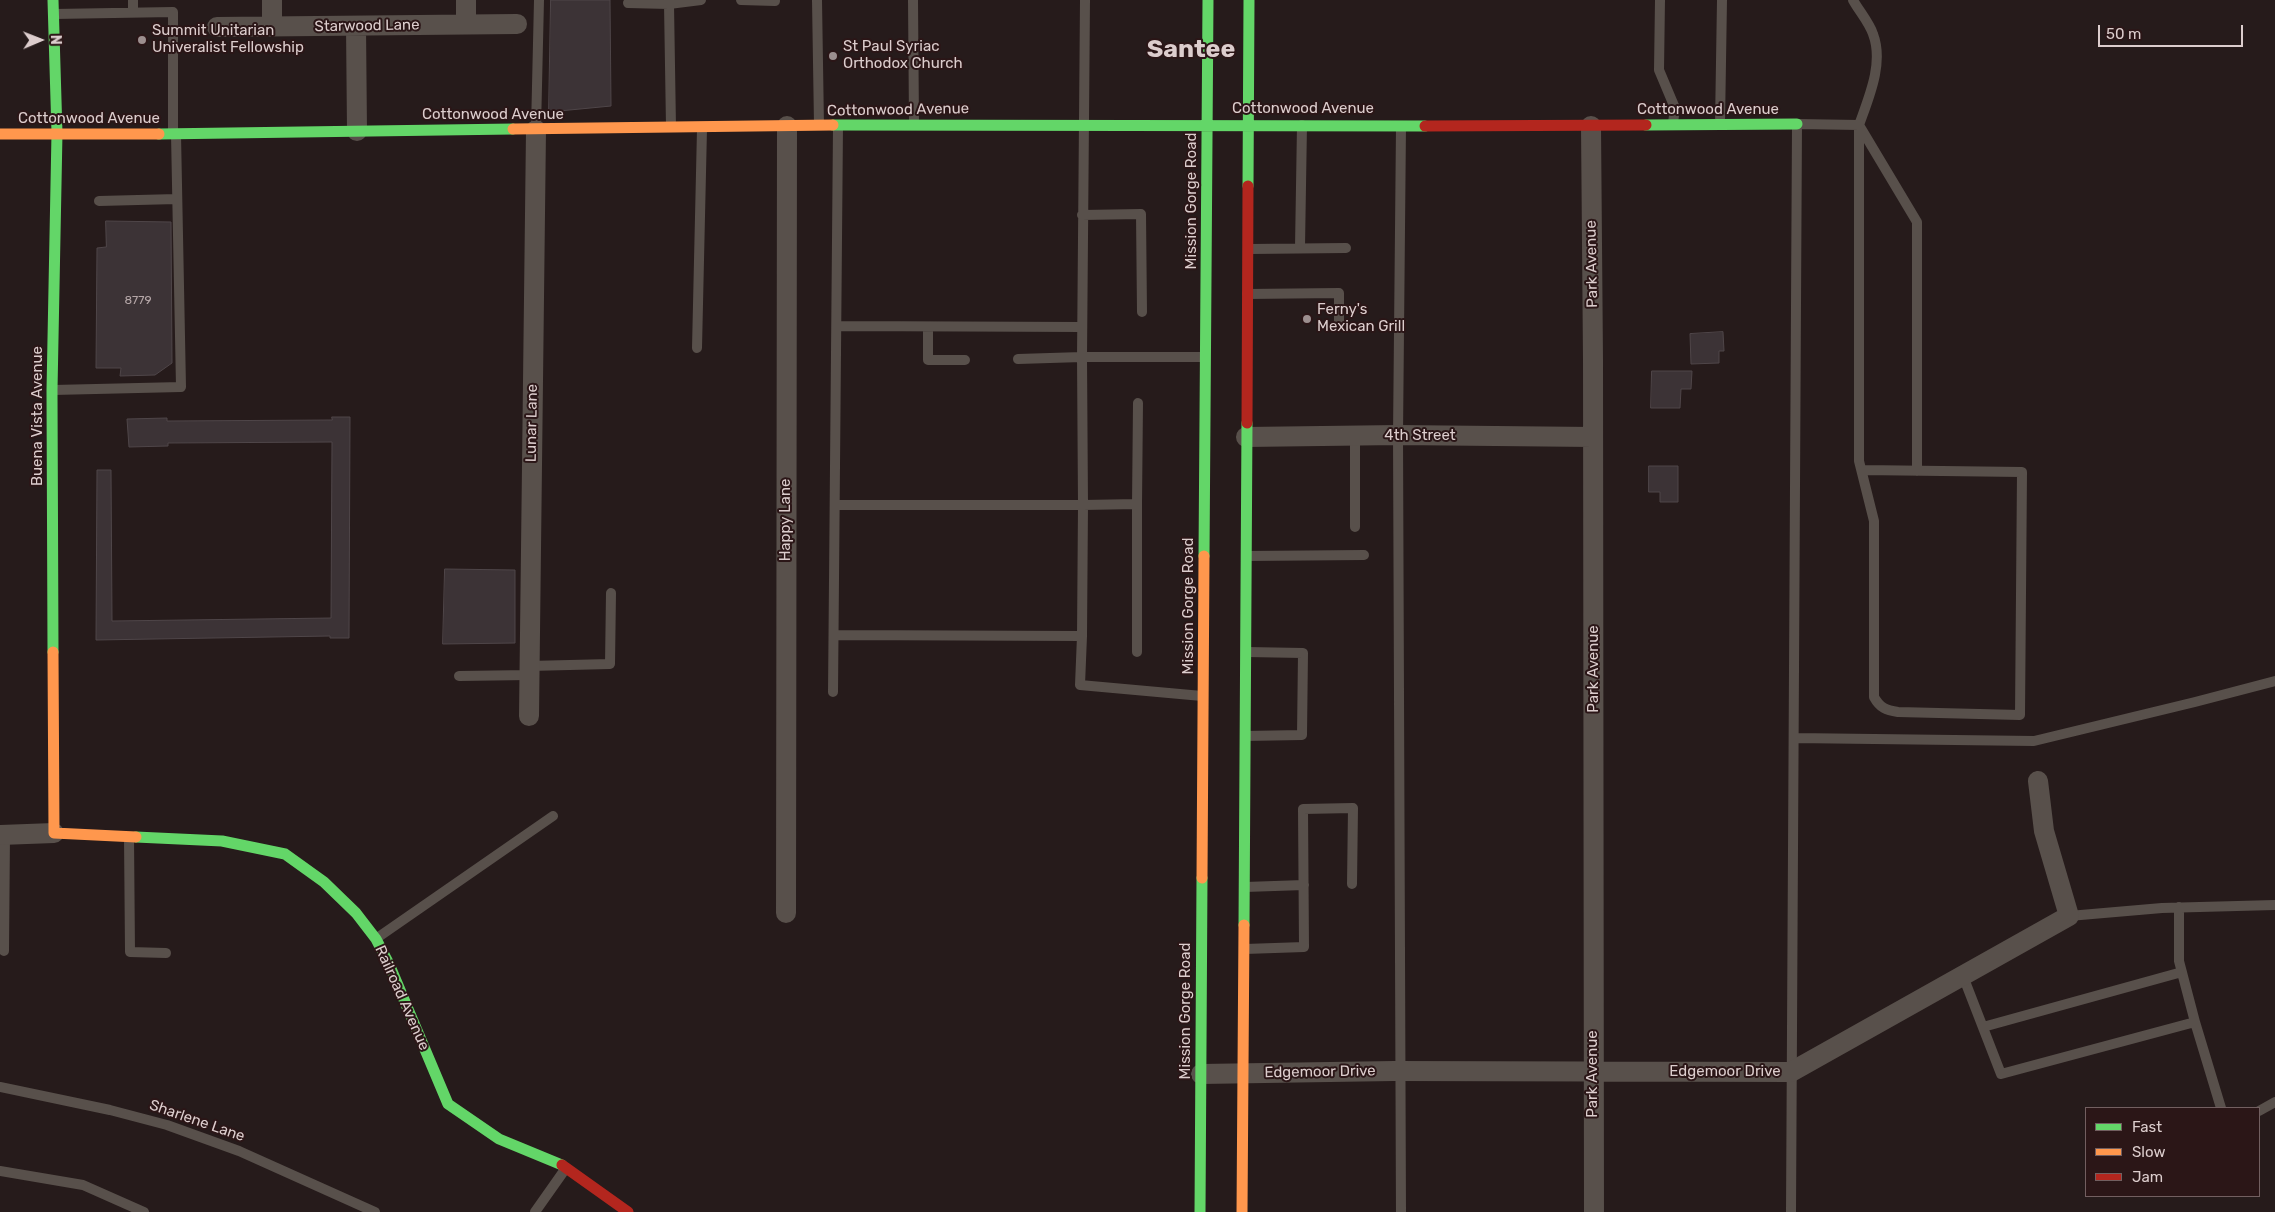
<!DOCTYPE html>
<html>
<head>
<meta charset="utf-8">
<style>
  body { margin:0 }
  #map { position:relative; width:2275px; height:1212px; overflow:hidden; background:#261b1b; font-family:Rubik,sans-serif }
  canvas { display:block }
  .legend { position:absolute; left:2085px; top:1107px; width:175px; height:90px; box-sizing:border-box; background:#2b1617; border:1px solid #725f60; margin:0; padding:6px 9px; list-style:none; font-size:15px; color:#dccdcd }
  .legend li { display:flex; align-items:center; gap:10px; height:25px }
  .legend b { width:25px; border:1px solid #725f60 }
  .north { position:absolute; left:15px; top:15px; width:50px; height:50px; -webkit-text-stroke:4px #2b1617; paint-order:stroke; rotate:89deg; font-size:14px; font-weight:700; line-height:20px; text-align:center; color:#dccdcd }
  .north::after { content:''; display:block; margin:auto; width:18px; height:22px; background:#dccdcd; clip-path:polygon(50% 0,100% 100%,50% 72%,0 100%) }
  .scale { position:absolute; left:2098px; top:25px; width:145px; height:22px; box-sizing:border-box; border:2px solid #dccdcd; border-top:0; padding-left:6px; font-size:15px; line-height:18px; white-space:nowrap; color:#dccdcd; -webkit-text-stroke:4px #2b1617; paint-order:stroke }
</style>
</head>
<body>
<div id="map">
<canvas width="2275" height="1212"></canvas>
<ul class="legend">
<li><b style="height:6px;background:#63d668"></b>Fast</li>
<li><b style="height:6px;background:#ff974d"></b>Slow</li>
<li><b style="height:6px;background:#b3261e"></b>Jam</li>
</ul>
<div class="north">N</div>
<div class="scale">50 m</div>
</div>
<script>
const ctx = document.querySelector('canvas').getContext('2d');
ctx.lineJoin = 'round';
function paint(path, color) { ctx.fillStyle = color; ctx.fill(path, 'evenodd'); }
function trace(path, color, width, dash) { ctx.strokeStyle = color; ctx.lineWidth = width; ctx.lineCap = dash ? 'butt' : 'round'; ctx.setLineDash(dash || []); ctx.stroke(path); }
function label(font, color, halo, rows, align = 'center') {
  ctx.font = font + ' Rubik,sans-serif'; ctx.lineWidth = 4; ctx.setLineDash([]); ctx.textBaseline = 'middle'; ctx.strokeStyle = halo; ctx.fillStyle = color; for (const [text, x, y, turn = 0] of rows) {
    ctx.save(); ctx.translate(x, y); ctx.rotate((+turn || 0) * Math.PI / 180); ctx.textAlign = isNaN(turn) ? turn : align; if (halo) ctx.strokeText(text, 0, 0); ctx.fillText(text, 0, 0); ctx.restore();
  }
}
const building = new Path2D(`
  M551,0H610L611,106L549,112Z
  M106,221L171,222L172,363L155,375L120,376L121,368H96L97,248L106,247Z
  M1723,332L1724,351H1719V363L1691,364L1690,334Z
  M1652,371H1692L1691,389H1681L1680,408H1651Z
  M332,417H350L349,638H330V636L96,640L97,470H111L112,621L331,618L332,442L168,443V446L129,447L127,419L167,418V421L332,420Z
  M1649,466H1678V502H1660V492H1649Z
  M445,569L515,570V643L443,644Z`);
paint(building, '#3c3336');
trace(building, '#4f4649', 1);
trace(new Path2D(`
  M741,0L775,1
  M817,0L819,125
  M913,0L914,123
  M1085,0L1082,357H1204
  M1660,0L1659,70L1675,108L1673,123
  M1853,0C1859,11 1869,22 1873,34C1884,63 1869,97 1859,125V461L1874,521V697C1880,708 1886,710 1898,712L2020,715L2022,472L1862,470
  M628,3L669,4L701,0
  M669,4L671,127
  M133,12V0
  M54,14L173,12V133
  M1720,124L1722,0
  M1859,125L1917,222V471
  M1401,126L1398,435L1401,1212
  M536,129L539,0
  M99,201L177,199
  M1082,215L1141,214L1142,312
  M1300,247L1302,125
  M1250,249L1346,248
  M1247,294L1339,293V325
  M838,326L1082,327
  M928,327V360H965
  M697,348L702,129
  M53,390L181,387L176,134
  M1137,504L1138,403
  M835,505H1083L1082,357L1018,359
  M1355,527V435
  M1247,556L1364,555
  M834,635L1082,636L1083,505L1137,504V652
  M1082,636L1080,685L1202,696
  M529,666L610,664L611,593
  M459,676L529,675
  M833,692L838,126
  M1245,736L1302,735L1303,653L1247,652
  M1794,738L2034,741L2195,702L2275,681
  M129,837L130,952L166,953
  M1245,887L1304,885
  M2069,916L2162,908L2275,905
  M377,938L553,816
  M1245,949L1304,947L1303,809L1353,808L1352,884
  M4,951L5,835
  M1963,976L2001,1074L2195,1022L2179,961V907
  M2195,1022L2221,1108
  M1983,1027L2182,972
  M0,1087L110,1110L167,1125L239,1151L375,1212
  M2259,1111L2275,1102
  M0,1171L83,1185L144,1212
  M535,1212L566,1168
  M1791,1212L1797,124L1859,125`), '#58504b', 10);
trace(new Path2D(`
  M466,24V0
  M356,26L357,131
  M217,27L517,24
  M272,27V0
  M1591,126L1593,360L1594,1212
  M1246,437L1398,435L1593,437
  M529,716L536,130
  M0,835L54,833
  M786,913L787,126
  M1201,1074L1394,1071L1791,1072L2069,916L2044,831L2038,781`), '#58504b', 20);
trace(new Path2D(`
  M53,0L57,133L52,390L53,652
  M833,125L1425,126
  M1646,125L1797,124
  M159,134L513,129
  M1248,186L1249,0
  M1204,556L1208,0
  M136,837L222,841L285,854L324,882L356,913L376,939L389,964L448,1104L499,1139L562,1165
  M1244,925L1247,423
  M1200,1212L1202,878`), '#63d668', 11);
trace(new Path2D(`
  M513,129L833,125
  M0,134H159
  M53,652L54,833L136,837
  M1202,878L1204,556
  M1242,1212L1244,925`), '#ff974d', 11);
trace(new Path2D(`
  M1425,126L1646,125
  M1247,423L1248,186
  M562,1165L628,1212`), '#b3261e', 11);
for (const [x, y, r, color] of [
  [142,40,5,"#9c8f8f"],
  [833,56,5,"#9c8f8f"],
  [1307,319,5,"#9c8f8f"]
]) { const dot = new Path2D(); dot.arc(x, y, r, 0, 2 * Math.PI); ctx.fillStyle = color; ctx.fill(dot); trace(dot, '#2b1617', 2); }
label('12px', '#b4a6a7', null, [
  ["8779",138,301]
]);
label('15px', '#dccdcd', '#2b1617', [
  ["Starwood Lane",367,26,-1],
  ["Cottonwood Avenue",1303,109],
  ["Cottonwood Avenue",898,110,-1],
  ["Cottonwood Avenue",1708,110],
  ["Cottonwood Avenue",493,115],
  ["Cottonwood Avenue",89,119],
  ["Mission Gorge Road",1192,201,-90],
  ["Park Avenue",1592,264,-91],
  ["Buena Vista Avenue",38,416,-90],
  ["Lunar Lane",532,423,-89],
  ["4th Street",1420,436],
  ["Happy Lane",786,520,-90],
  ["Mission Gorge Road",1189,606,-90],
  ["Park Avenue",1594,669,-90],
  ["Railroad Avenue",402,998,66],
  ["Mission Gorge Road",1186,1011,-90],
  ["Edgemoor Drive",1320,1072,-1],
  ["Edgemoor Drive",1725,1072],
  ["Park Avenue",1593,1074,-90],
  ["Sharlene Lane",197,1121,19]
]);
label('15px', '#dccdcd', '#2b1617', [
  ["Summit Unitarian",152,31],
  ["Univeralist Fellowship",152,48],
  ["St Paul Syriac",843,47],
  ["Orthodox Church",843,64],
  ["Ferny's",1317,310],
  ["Mexican Grill",1317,327]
], 'left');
label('bold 25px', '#dccdcd', '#2b1617', [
  ["Santee",1191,50]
]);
</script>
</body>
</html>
